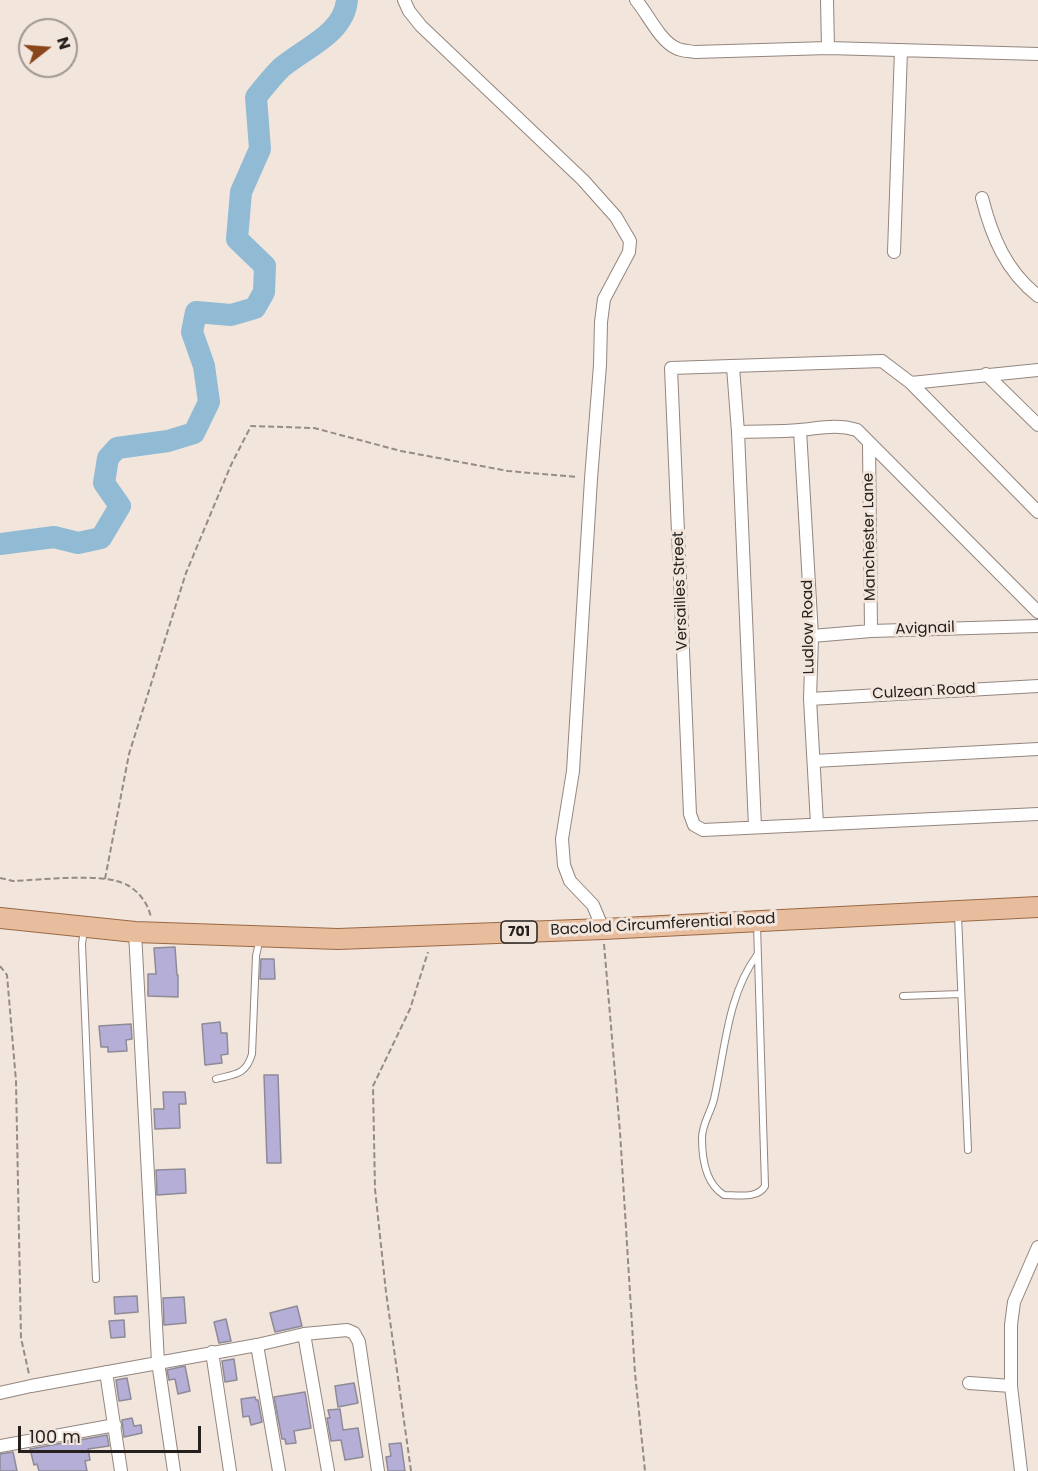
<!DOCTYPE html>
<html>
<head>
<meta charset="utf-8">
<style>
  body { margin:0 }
  #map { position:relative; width:1038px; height:1471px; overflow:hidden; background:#f2e5dc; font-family:Poppins,sans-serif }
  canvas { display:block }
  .north { position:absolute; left:18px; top:18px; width:60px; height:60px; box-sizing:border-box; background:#f2e5dc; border:2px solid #a09690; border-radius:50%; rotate:73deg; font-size:16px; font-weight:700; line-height:24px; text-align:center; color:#25201d }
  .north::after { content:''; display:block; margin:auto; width:21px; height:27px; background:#8a461a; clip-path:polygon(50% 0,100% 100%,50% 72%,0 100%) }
  .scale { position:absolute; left:18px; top:1426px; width:183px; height:27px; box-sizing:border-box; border:3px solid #25201d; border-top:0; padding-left:8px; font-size:18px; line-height:21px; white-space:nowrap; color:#25201d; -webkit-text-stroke:4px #f2e5dc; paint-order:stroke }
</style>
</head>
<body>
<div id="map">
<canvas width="1038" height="1471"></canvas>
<div class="north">N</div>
<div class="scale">100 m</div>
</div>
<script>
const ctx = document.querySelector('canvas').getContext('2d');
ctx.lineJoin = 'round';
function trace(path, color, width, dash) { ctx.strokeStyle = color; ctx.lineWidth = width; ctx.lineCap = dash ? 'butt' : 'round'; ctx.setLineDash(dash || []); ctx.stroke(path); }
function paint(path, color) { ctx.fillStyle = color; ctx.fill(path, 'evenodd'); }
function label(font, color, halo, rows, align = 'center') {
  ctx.font = font + ' Poppins,sans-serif'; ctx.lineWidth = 6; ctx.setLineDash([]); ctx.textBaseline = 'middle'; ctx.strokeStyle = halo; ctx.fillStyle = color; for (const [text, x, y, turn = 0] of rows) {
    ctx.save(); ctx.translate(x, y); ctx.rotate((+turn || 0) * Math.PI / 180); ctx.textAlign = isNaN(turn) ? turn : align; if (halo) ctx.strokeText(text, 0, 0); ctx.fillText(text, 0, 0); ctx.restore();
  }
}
trace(new Path2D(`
  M0,544L54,537L78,543L101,538L120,506L104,483L108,458L117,448L168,441L194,433L209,402L204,366L192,332L196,312L231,315L255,308L264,292L265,266L237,239L241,192L260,149L256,97C264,87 272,77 281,68C304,48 344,34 347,0`), '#91bbd4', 22);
const building = new Path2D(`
  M175,947L177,975H178V997L148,996V974H156L154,948Z
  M261,959H274L275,979H260Z
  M220,1022L221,1033H227L228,1054L221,1055L222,1063L205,1065L202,1024Z
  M131,1024L132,1039L126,1040L127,1051L108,1052V1047H101L99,1026Z
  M264,1075H278L281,1163H267Z
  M163,1092H185L186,1104H179L180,1128L155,1129L154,1109H164Z
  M185,1169L186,1193L157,1195L156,1170Z
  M137,1296L138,1312L115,1314L114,1297Z
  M184,1297L186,1323L164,1325L163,1298Z
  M297,1306L302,1326L275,1332L270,1313Z
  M226,1319L231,1341L219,1343L214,1322Z
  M124,1320L125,1337L111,1338L109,1321Z
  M234,1359L237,1380L225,1382L222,1361Z
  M185,1366L190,1391L178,1394L175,1379L169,1380L167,1370Z
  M127,1378L131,1399L119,1401L116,1380Z
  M354,1383L358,1403L338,1407L335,1386Z
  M305,1392L311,1428L294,1431L296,1443L286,1444L285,1439H282L274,1397Z
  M255,1397L256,1400H258L262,1422L251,1425L249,1416L243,1417L241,1399Z
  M340,1409L343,1430L358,1428L363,1457L345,1460L341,1440L331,1441L327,1418H330L328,1410Z
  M132,1418L134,1426L141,1425L142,1433L124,1437L122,1420Z
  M107,1435L109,1446L88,1449L90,1460L85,1461L87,1471H39L37,1464L34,1465L30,1449Z
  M401,1443L405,1471H388L386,1457L391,1456L389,1444Z
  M13,1452L17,1471H0V1454Z`);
paint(building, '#b5aed6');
trace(building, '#8d8b97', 1.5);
const service = new Path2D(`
  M958,915L968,1150
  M757,925L765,1186C758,1199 738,1195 724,1195C706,1184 702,1159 702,1138C702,1124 711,1112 714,1099C725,1051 727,996 757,955
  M84,929L82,944L96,1279
  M903,996L961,994
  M216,1079C235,1074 246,1075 252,1054L256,956L260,938`);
const minor = new Path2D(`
  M404,0L409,11L421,26L583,180L616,217L630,241L629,252L604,299L601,322L600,365L591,479L573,771L562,839L564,865L570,881L593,905L603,929
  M636,0C648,14 660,41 676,48C681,51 689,51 695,52L828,48L1038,54
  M827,0L828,48
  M982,198C992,237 1006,271 1038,296
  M894,252L901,50
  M733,367L738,432L755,827
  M986,374L1038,425
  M911,383L1038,370
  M800,430L812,636L810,699L817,824
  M738,432C759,431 780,432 800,430C821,428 837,424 857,430L1038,612
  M869,443L871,631
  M1038,512L911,383L882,361L671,368L690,814L694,825L703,830L1038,814
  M812,636L871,631L1038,626
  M810,699L1038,686
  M814,761L1038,749
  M135,932L158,1362L174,1471
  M304,1334L328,1471
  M257,1345L279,1471
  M212,1352L230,1471
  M106,1372L121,1471
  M969,1383L1011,1386
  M0,1393L31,1386L257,1345L304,1334L347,1330L354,1333L359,1342L378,1471
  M0,1446L115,1425
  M1021,1471L1011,1386V1325L1014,1302L1038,1247`);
const primary = new Path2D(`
  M0,918L135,932L338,939L603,929L1038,907`);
trace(service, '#93867f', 8);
trace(minor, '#93867f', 14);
trace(primary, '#996946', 22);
trace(new Path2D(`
  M0,878L13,881C41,880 104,872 127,885C139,891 149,905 151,918
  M105,879L129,754L186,573L231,465L251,426L314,428L401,451L508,471L578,477
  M604,944L620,1132L635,1373L645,1471
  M0,966L7,975L16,1081L21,1338L29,1374
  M411,1471L386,1292L375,1189L373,1086L410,1009L428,952`), '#958c85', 2, [6, 3]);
trace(service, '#fff', 6);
trace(minor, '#fff', 12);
trace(primary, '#e8bd9d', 20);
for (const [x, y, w] of [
  [519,932,36]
]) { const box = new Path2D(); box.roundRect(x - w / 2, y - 11, w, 22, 4.5); ctx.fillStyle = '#f2e5dc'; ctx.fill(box); trace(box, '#25201d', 1.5); }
label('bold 14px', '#25201d', null, [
  ["701",519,932]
]);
label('15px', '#25201d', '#f2e5dc', [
  ["Manchester Lane",870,537,-91],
  ["Versailles Street",681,591,-92],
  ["Ludlow Road",809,627,-91],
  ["Avignail",925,629,-2],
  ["Culzean Road",924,692,-3],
  ["Bacolod Circumferential Road",663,925,-3]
]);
</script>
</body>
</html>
